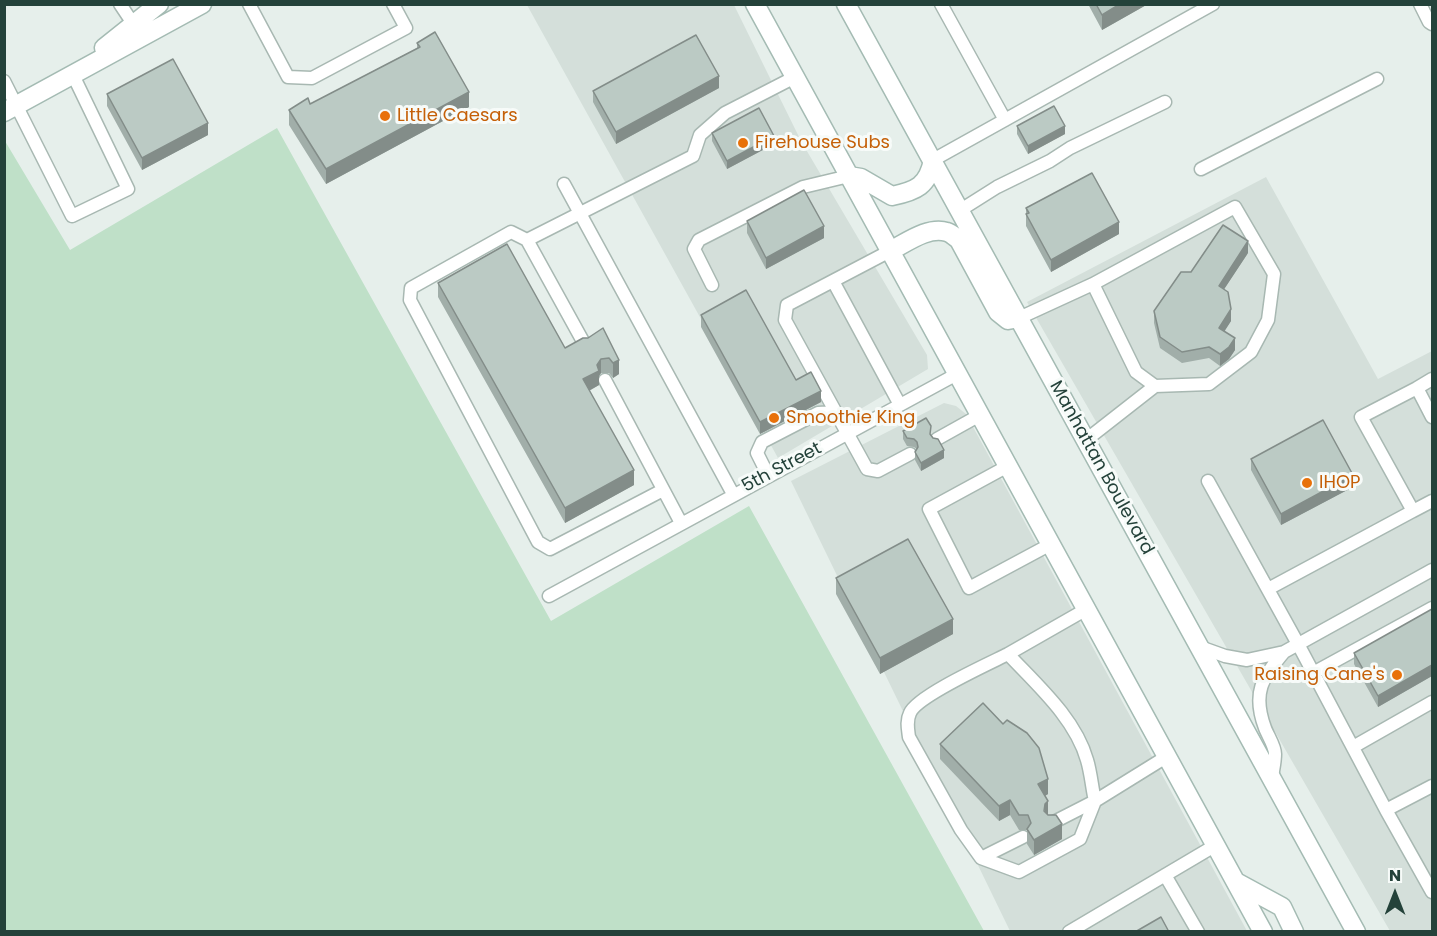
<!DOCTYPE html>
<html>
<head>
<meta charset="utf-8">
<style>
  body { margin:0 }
  #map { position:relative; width:1437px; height:936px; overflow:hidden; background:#e6efeb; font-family:Poppins,sans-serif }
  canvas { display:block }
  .frame { position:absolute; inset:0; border:6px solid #24423a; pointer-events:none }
  .north { position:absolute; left:1365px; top:864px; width:60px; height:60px; -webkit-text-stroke:4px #f7fbf9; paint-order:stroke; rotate:0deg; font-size:16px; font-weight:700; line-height:24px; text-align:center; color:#24423a }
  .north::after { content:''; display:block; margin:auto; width:21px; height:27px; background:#24423a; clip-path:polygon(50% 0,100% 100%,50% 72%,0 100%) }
</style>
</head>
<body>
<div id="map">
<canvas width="1437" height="936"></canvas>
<div class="frame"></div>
<div class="north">N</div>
</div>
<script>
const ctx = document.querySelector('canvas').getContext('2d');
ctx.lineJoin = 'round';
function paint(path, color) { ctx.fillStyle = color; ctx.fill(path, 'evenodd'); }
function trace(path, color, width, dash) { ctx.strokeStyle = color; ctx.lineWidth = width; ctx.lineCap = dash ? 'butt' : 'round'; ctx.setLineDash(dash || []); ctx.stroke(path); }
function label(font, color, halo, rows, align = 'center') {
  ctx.font = font + ' Poppins,sans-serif'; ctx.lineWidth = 6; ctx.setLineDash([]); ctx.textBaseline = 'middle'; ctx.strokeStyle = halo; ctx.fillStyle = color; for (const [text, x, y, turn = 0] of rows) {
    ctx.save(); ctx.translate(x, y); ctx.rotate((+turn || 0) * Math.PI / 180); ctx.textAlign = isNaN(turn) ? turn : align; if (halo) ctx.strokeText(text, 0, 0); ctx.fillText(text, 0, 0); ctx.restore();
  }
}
paint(new Path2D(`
  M527,5H734L801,141L927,355L928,369L778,458Z
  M1266,177L1378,379L1432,351V931H1390L1027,302Z
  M944,403L956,406L966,414L1247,931H1010L791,481Z`), '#d4dfda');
paint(new Path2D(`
  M277,128L551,621L749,506L984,931H5V141L70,250Z`), '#bfe0c8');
const lane = new Path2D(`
  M120,4L134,25
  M249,4L288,77L312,78L406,28L393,4
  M941,4L1005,120
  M1420,4L1429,22L1432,24
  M4,81L72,216L128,189L73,75
  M933,160L1213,4
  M1201,169L1377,79
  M564,184L733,494
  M959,211L997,187L1050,161L1070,148L1165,102
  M527,240L693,156L700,135L725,113L795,77
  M890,251L787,305L785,320L867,469L878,471L910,454
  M833,281L900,405
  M1093,284L1136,372L1155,386
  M712,285L694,249L699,240L803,187L849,176
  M1019,318L1093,284L1235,207L1274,274L1268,320L1251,352L1209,384L1155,386L1086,440
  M585,345L527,240L511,232L411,288L410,300L538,542L550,549L663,490
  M605,380L681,523
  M1417,388L1432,379
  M937,439L980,415
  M1008,466L929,509L969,588L1051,544
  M768,475L757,453L762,442L818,413L835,412
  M1208,481L1298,644L1386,810
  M1413,511L1432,501
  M1268,589L1413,511L1361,417L1417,388L1432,417
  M549,596L957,374
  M1085,610L1008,654C1037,685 1075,718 1087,760C1091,773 1092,788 1095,801L1166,757
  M1200,647L1225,656L1247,660L1284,652L1432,570
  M1008,654C988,664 917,696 910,713C906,721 908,729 909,737L961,830L981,858L1019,872L1080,839L1095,801
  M1313,673L1432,608
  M1353,747L1432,702
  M1272,777C1273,770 1275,762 1275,754C1275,746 1268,736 1265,728C1252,693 1262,678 1284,652
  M1432,786L1386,810L1432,892
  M1052,823L1095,801
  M981,858L1023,837
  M1165,875L1198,932
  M1069,932L1216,845`);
const secondary = new Path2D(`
  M755,4L1263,932
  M846,4L1356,932
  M104,48L159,4
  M4,112L202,4
  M849,176L861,178L892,196C916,191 928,186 933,160
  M890,251C906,243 928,226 947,232C951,233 955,237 959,240L998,312L1008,320L1019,318
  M1236,882L1282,907L1294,932`);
trace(lane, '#a8b8b2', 15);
trace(secondary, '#a4bbb3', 21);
trace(lane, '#fff', 12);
trace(secondary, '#fff', 18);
paint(new Path2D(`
  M1088,4H1148L1102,30Z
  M417,43L469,107L326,184L289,125V110L310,104L417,48Z
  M719,88L616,144L593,102V91Z
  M107,94L208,135L142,170L107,106Z
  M1017,126L1065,134L1028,154L1017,134Z
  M712,133L774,144L727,169L712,141Z
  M1026,208L1119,234L1051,272L1026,226Z
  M747,221L824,238L766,269L747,233Z
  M1248,253L1224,289L1231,321L1224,331L1235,350L1229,359L1220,366L1209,358L1182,363L1160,348L1154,323V311Z
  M438,283L565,348L619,360V374L613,378L609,373H601L599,376V385L589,391L634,485L565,523L438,297Z
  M701,315L796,380L821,402L760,434L701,327Z
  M903,431L931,436L944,458L921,471L915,460V452L917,449L914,447L907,446L903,439Z
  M1251,459L1353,487L1281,525L1251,470Z
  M836,578L953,634L880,674L836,594Z
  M1432,609V676L1378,707L1354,664V653Z
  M1003,724L1048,794L1045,796L1048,815L1062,839L1034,855L1027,844V830H1019L1010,815L999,821L940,759V744Z`), '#a1aea9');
paint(new Path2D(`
  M1120,4H1148L1102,30V15Z
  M719,76V88L616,144V132Z
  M469,92V107L326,184V169Z
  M208,123V135L142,170V158Z
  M1065,126V134L1028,154V146Z
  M774,136V144L727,169V161Z
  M1119,222V234L1051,272V260Z
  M824,226V238L766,269V258Z
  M1248,241V253L1219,297V286Z
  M1231,309V321L1219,340V328Z
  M1235,338V350L1229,359L1220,366V354Z
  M601,359V373L599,376V385L583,394V379L597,365Z
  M619,360V374L613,378V363Z
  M821,391V402L760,434V422Z
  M944,450V458L921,471V463Z
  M634,470V485L565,523V508Z
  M1353,475V487L1281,525V514Z
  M953,619V634L880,674V658Z
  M1432,665V676L1378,707V696Z
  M1048,779V794L1038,800V784Z
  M1010,800V815L999,821V806Z
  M1048,801V816L1045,819V804Z
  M1062,824V839L1034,855V840Z`), '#838d89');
const building = new Path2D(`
  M1096,4H1120L1102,15Z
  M435,32L469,92L326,169L289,110L308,98L310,104L420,47L417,43Z
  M696,35L719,76L616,132L593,91Z
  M173,59L208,123L142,158L107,94Z
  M1054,106L1065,126L1028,146L1017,126Z
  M759,108L774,136L727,161L712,133Z
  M1092,173L1119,222L1051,260L1026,214L1029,213L1026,208Z
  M804,190L824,226L766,258L747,221Z
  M1223,225L1248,241L1219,286L1228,292L1231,309L1219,328L1235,338L1229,347L1220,354L1209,347L1182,352L1160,337L1154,311L1181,272H1191Z
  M507,244L565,348L583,338H588L603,328L619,360L613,363L609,358L601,359L597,365L599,371L583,379L634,470L565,508L438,283Z
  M746,290L796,380L811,372L821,391L760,422L701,315Z
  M926,418L931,426L930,434L933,438L938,439L944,450L921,463L915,452L918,447L917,442L914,439L907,438L903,431Z
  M1323,420L1353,475L1281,514L1251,459Z
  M908,539L953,619L880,658L836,578Z
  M1432,609V665L1378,696L1354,653Z
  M983,703L1003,724L1007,720L1027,733L1039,748L1048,779L1038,784L1048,801L1045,804L1044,811L1048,815H1056L1062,824L1034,840L1027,829L1031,823L1028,815H1019L1010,800L999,806L940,744Z
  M1161,917L1169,932H1135Z`);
paint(building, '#bbcac4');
trace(building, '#838d89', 1.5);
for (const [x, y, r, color] of [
  [385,116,6,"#e8710a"],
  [743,143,6,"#e8710a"],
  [774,418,6,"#e8710a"],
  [1307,483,6,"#e8710a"],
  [1397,675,6,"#e8710a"]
]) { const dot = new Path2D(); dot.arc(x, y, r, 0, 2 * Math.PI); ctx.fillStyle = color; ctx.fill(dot); trace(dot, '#f7fbf9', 2); }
label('18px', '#c56008', '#f7fbf9', [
  ["Little Caesars",397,116],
  ["Firehouse Subs",755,143],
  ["Smoothie King",786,418],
  ["IHOP",1319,483],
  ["Raising Cane's",1385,675,"right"]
], 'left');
label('18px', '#24423a', '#f7fbf9', [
  ["5th Street",782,468,-28],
  ["Manhattan Boulevard",1101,468,61]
]);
</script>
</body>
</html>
